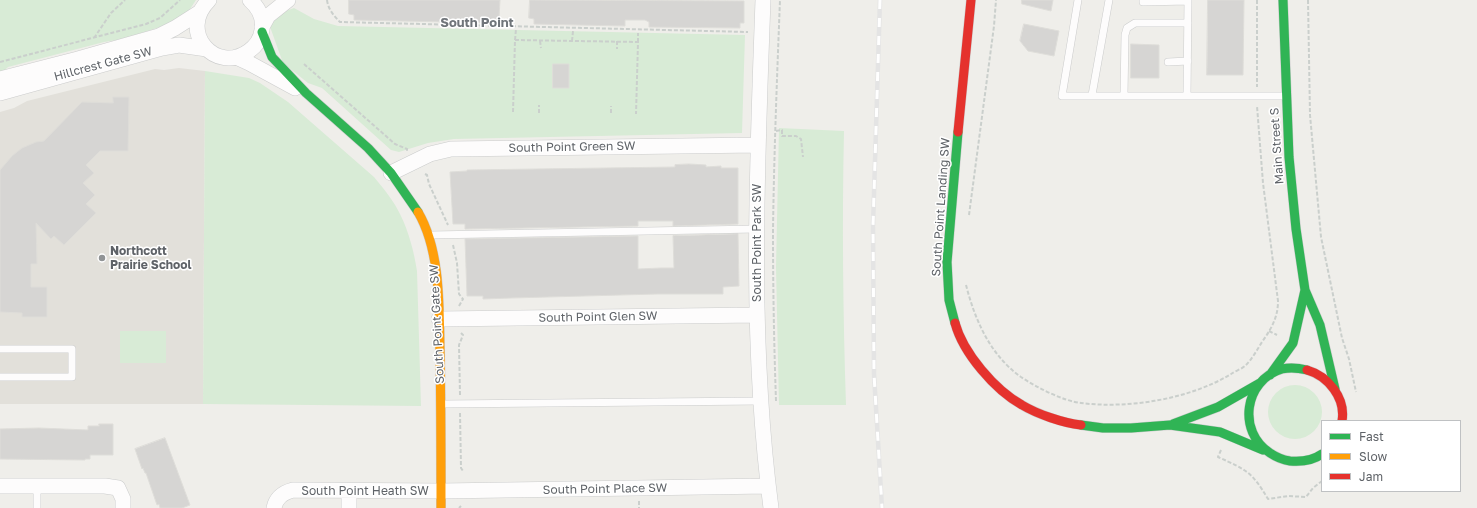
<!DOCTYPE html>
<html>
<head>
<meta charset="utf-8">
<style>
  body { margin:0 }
  #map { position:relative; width:1477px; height:508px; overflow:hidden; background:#efeeea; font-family:"Golos Text",sans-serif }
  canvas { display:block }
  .legend { position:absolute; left:1321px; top:420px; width:140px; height:72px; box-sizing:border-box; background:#fff; border:1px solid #bfc1c3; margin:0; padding:5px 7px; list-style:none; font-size:12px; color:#5f6368 }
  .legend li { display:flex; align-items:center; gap:8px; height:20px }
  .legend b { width:20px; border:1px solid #bfc1c3 }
</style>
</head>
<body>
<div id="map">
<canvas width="1477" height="508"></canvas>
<ul class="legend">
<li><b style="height:5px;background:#30b455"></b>Fast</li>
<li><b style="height:5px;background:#ff9f0a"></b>Slow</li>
<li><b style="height:5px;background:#e5322d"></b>Jam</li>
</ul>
</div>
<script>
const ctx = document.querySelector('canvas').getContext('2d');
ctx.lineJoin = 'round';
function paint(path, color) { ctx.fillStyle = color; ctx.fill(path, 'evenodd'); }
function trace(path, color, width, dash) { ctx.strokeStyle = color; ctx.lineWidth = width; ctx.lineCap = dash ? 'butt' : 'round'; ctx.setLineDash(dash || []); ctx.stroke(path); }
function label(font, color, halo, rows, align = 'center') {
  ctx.font = font + ' "Golos Text",sans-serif'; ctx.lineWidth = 3; ctx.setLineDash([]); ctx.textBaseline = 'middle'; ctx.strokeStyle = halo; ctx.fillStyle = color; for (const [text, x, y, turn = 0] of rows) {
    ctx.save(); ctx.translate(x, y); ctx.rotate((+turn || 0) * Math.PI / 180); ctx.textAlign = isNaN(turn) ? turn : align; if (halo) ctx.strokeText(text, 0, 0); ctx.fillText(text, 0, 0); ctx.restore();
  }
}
paint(new Path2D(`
  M179,68L205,71L203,404H0V112L14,108L27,101L155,69L164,70Z`), '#e2e0da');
paint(new Path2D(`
  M0,0H196L188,12L169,24L123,39L104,42L8,67L0,75Z
  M294,8L314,19L338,26L745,35L742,133L454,139L428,143L399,152L391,150L322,88L308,83L283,63L269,24L275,15Z
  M205,71L249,78L260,83L288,102L374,177C383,188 394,201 400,214C409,232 414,252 417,271L421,406L203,404Z
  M779,128L844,131C842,222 843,313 846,405H779L776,267Z
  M120,331H166V363H120Z
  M1268 412a27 27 0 1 1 54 0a27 27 0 1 1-54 0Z`), '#d8ebd6');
const building = new Path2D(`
  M349,0H500L499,18H496V23L354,20V15L349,14Z
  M530,0L744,1V23H740V28L649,27V22L645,20H625V26L534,24V19L529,18Z
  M1022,0H1053L1051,11L1022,4Z
  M1208,0H1244L1243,75H1207Z
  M1024,24L1059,31L1054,56L1028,51L1020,41Z
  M1131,44L1159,45V78H1131Z
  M553,64H569V88H553Z
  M113,97H129L128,151H100L86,165L94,173L83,183L95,195L86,204L96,213L64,245L54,236L51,239L36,223L37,264H31V287H47V317H22V313L0,312V170L12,156L22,148L36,142L44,141L82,102L113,103Z
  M689,164L706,165V167L721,166V168H738V224L673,226V221H638V226L465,229V224H453L450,172L467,171V170L675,167V165Z
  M738,234L739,286L723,287V294H657L511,298L483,299V296H467L465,239L638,236V269L661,268H674L673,236Z
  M99,424H113V455H90V459H85V460L0,459V429L39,428L88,430V426H99Z
  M165,438L190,505L182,508H160L159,504L157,505L146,473H145L143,468L142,469L135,449Z`);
paint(building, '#d6d5d3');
trace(building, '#deddd9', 1);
const lane = new Path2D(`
  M1078,0L1062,96H1284
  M1143,0V2L1188,1
  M1168,62L1188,61
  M1092,95L1109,0
  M1124,95L1125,35L1127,28L1135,23H1188
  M1187,96L1188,0
  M431,235L756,229
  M0,349H72V377H0
  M443,404L761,401
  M37,486V508`);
const street = new Path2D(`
  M209,0C177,32 216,75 249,51C256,46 261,38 262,30C264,18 258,7 250,0
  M763,0C757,169 749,340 771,508
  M262,27L268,16L288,0
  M236,57L249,63L295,88
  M0,79L78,59L159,36L175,28L200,12
  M0,93L162,48L179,45L207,49
  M391,173L430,154L451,149L758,145
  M439,319L757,315
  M0,486H105L118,488L123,499V508
  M349,491V508
  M274,508C276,498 282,493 293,490L441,491L768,486`);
const fast = new Path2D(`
  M1283,0L1289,157L1296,229L1305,290L1320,325L1335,389
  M262,32L272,57L306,93L368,148L391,173L418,212
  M955,323L949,300L947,262L958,132
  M1307,370C1299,368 1290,367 1282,369C1244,380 1237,432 1270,453C1276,457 1283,460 1290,461C1301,462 1312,461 1322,454
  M1270,375L1293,343L1305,290
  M1173,424L1218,407L1260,383
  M1081,425L1103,428H1131L1170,425L1220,432L1263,450`);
const slow = new Path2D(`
  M418,212C441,251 439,308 440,352C441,404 441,456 441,508`);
const jam = new Path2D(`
  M958,132L971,0
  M955,323C963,353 995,390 1022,405C1037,414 1063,423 1081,425
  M1307,370C1328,376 1346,398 1342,421`);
trace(lane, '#cbcccc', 8);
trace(street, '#cbcccc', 16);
trace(fast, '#cacacb', 10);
trace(slow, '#cacacb', 10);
trace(jam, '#cacacb', 10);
trace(new Path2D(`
  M327,0C328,9 334,16 340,22L748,32
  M1257,0V87
  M1308,0L1310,115L1321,237L1342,338L1349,359L1356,392
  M94,38L111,13L125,0
  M515,40L516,29
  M540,41L541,48
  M572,41L573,31
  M617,41V49
  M638,42V33
  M0,62L146,24L160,18L180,0
  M304,64L395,144L407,149V151
  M513,112L515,40L638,42L636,114
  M539,113V105
  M611,113V106
  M776,131L782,130V136H796L801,139L803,157
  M425,174L427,175L429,184L448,225
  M969,215L994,26L996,0
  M453,245L457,263L459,294L463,299L459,306
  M966,285C975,320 990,355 1021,377C1036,387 1063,401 1081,403C1129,409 1190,399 1231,374C1235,371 1242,369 1246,365C1252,359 1257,350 1262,342C1271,329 1278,318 1278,301L1263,183L1257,106
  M1269,331L1277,335
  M460,395L459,345L463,335L461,333
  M776,401C774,344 773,287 773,231C774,154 777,77 780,0
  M460,413L461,468L463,471
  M1221,450L1218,457C1247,470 1252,472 1268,499L1288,496L1306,497L1313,488L1322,481
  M639,501V508
  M459,508L461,506`), '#cacfcc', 2, [4, 2]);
trace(lane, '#fdfcfc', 7);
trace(street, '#fdfcfc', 15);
trace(fast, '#30b455', 9);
trace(slow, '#ff9f0a', 9);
trace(jam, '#e5322d', 9);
const rail = new Path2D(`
  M880,0L873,226L874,374L882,508`);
trace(rail, '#e4e4e4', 4.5);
trace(rail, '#fff', 3, [9]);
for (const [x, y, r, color] of [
  [102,258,4,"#919496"]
]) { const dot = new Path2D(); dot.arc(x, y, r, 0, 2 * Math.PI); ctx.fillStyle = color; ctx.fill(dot); trace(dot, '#fff', 1.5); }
label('12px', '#5f6368', '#fff', [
  ["Hillcrest Gate SW",103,64,-15],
  ["Main Street S",1277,146,-94],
  ["South Point Green SW",572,147,-1],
  ["South Point Landing SW",941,207,-86],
  ["South Point Park SW",757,243,-90],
  ["South Point Glen SW",598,317,-1],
  ["South Point Gate SW",437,324,-93],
  ["South Point Place SW",605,489,-1],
  ["South Point Heath SW",365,491]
]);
label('bold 12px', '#5f6368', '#fff', [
  ["Northcott",110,251],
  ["Prairie School",110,265]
], 'left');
label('bold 13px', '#70757a', '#fff', [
  ["South Point",477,23]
]);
</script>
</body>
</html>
